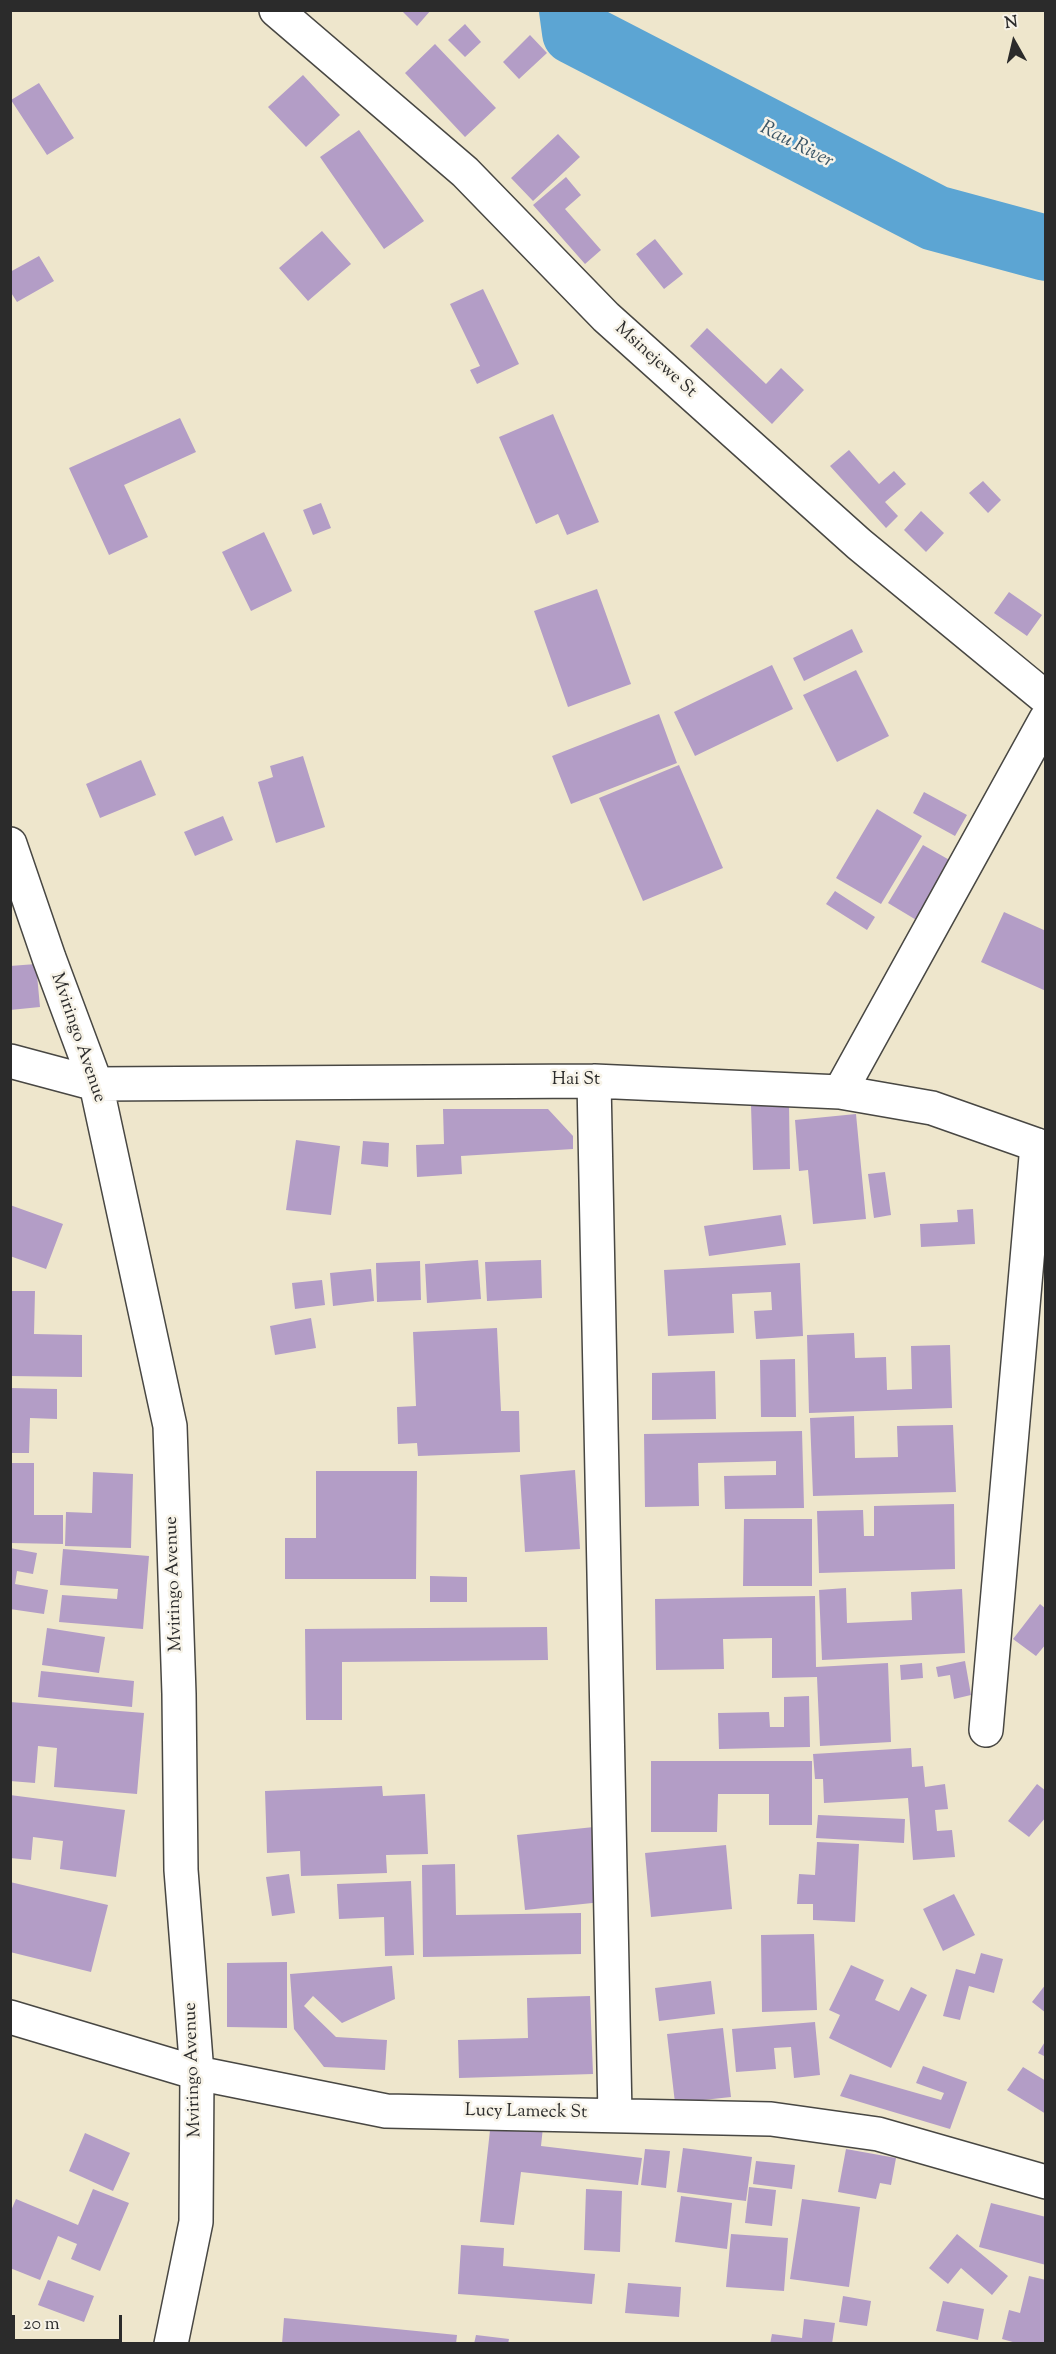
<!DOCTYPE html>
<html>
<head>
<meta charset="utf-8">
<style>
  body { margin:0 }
  #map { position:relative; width:1056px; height:2354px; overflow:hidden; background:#eee6cc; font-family:"Sorts Mill Goudy",serif }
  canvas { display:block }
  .frame { position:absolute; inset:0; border:12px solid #2b2b2b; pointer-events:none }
  .north { position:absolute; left:984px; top:12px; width:60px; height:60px; -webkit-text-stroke:4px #f7f3e8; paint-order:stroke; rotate:352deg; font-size:16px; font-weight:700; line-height:24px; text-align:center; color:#2b2b2b }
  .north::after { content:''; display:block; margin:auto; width:21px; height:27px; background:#2b2b2b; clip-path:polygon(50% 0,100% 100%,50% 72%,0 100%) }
  .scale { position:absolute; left:12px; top:2315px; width:110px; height:27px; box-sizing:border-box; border:3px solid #2b2b2b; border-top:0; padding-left:8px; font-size:18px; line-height:21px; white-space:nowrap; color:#2b2b2b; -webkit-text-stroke:4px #f7f3e8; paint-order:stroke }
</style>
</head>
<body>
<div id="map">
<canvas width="1056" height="2354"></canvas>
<div class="frame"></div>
<div class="north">N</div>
<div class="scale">20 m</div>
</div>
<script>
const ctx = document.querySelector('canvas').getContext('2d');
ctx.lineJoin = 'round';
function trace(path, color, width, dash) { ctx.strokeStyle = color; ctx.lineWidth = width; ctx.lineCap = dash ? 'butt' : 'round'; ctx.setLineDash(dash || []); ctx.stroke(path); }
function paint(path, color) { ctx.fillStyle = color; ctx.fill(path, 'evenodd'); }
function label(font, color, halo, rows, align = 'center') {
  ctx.font = font + ' "Sorts Mill Goudy",serif'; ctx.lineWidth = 5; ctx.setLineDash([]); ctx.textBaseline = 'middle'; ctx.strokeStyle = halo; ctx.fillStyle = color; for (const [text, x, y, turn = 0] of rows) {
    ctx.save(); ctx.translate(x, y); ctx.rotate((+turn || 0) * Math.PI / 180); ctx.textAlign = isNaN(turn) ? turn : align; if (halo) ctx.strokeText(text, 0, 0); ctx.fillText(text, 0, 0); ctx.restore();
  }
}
trace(new Path2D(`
  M572,10L575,32L935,218L1046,248`), '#5ca5d3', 66);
paint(new Path2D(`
  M401,10H431L417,26Z
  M465,24L481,42L465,57L448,40Z
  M530,35L547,53L519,79L503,62Z
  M435,44L496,108L465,137L405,73Z
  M303,75L340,115L306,147L268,107Z
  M39,83L74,138L47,155L11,100Z
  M359,130L424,221L384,249L320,157Z
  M558,134L580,157L533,201L511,178Z
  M566,177L581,195L565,209L601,250L585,264L533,205Z
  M322,231L351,264L308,301L279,268Z
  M655,239L683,274L664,289L636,254Z
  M39,256L54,281L17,302L10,291V272Z
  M483,289L519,364L477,384L470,370L480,366L450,304Z
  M707,328L766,384L781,368L804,390L772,424L690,346Z
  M553,414L599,522L567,535L558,514L536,524L499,437Z
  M180,418L196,452L124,485L148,537L109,555L69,468Z
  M849,450L879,484L894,471L906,484L885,502L898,516L886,528L830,466Z
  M983,481L1001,500L988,513L969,493Z
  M321,503L331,528L313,535L303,510Z
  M921,511L944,533L926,552L904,530Z
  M264,532L292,591L251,611L222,552Z
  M597,589L631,684L568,707L534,611Z
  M1009,592L1042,615L1027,636L994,613Z
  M852,629L863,652L804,681L793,658Z
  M772,665L793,709L695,756L674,712Z
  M856,670L889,736L837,762L803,695Z
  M659,714L677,763L571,804L552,756Z
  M303,756L325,827L276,843L258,782L273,777L270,766Z
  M141,760L156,795L100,818L86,784Z
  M679,765L723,868L643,901L599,798Z
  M924,792L967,815L955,836L913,813Z
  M877,809L922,836L881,904L836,878Z
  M223,816L233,840L195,856L184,832Z
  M923,845L953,862L918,921L888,903Z
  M835,891L875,917L867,930L826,904Z
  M1004,912L1046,931V991L981,962Z
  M36,964L40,1007L10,1010V966Z
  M789,1104L790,1169L753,1170L751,1105Z
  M443,1109H548L573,1136V1149L461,1156L462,1174L417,1177L416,1145L444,1144Z
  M856,1114L866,1219L813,1224L808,1170L799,1171L795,1120Z
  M296,1140L340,1146L331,1215L286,1210Z
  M363,1141L389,1143L388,1167L361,1164Z
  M885,1172L891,1215L874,1218L868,1174Z
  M10,1205L63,1224L46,1269L10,1256Z
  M973,1209L975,1244L921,1247L920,1224L958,1222L957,1210Z
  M781,1215L786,1245L709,1256L704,1226Z
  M478,1260L481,1299L427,1303L425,1264Z
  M541,1260L542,1298L487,1301L485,1262Z
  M420,1261L421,1300L377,1302L376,1263Z
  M800,1263L803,1336L756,1339L754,1311L772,1310L771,1292L732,1294L734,1333L668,1336L664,1270Z
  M371,1269L374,1301L333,1306L330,1273Z
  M322,1280L325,1305L295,1309L292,1283Z
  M10,1291H35L34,1334L82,1335V1377L10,1376Z
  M311,1318L316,1348L275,1355L270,1326Z
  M497,1328L501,1411H519L520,1452L418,1456L417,1443L398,1444L397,1407L416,1406L413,1332Z
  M854,1333L855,1358L886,1357L887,1390L912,1389L911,1346L950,1345L952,1408L809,1413L807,1335Z
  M795,1359L796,1417H761L760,1360Z
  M715,1371L716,1419L652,1420V1373Z
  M10,1388L57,1389V1419L30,1418L29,1453H10Z
  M854,1416L855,1458L898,1457L897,1426L953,1425L956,1492L813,1496L810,1418Z
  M802,1431L804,1508L725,1509L724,1476L776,1475V1461L698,1463L699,1506L645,1507L644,1434Z
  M10,1463H34V1515H63V1544L10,1543Z
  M575,1470L580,1549L525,1552L520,1475Z
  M316,1471H417L416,1579H285V1538H316Z
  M93,1472L133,1474L131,1548L65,1546L66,1512L92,1513Z
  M954,1504L955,1569L819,1573L817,1511L863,1510L864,1536H874V1506Z
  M744,1519H812V1586H743Z
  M10,1548L37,1553L33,1574L17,1571L15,1584L48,1590L44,1614L10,1609Z
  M63,1549L149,1556L143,1629L59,1622L62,1595L117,1599L118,1589L60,1585Z
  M430,1576L467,1577V1602H430Z
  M846,1588L847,1623L912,1620L911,1592L962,1589L965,1653L822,1660L819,1590Z
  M815,1596L816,1667L888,1663L891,1742L820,1746L817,1677L772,1678V1638L723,1639L724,1669L656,1670L655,1599Z
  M1040,1604L1046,1609V1644L1036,1656L1013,1639Z
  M547,1627L548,1660L342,1662V1720H306L305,1629Z
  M47,1628L105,1637L99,1673L42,1665Z
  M965,1661L971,1695L954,1699L950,1675L938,1677L936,1667Z
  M922,1663L923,1678L901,1680L900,1665Z
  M41,1671L134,1681L132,1707L38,1697Z
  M809,1696L810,1747L719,1749L718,1713L769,1712L770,1727H784V1697Z
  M10,1702L144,1713L137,1794L54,1787L57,1748L38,1746L35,1783L10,1781Z
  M911,1748L912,1767L923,1766L925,1787L945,1784L948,1809L935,1810L937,1831L952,1830L955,1857L913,1860L908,1798L824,1803L823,1779H815L813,1754Z
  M651,1761H812V1825H769V1794H718L717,1832H651Z
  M1037,1784L1046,1791V1817L1029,1837L1008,1821Z
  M382,1786L383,1796L425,1794L428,1854L386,1855L387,1873L301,1876L300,1851L267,1853L265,1791Z
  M10,1795L125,1810L116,1877L60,1869L63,1841L33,1837L31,1860L10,1858Z
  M818,1815L905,1819L904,1843L816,1838Z
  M594,1827L602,1902L525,1910L517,1835Z
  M817,1842L859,1844L855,1922L813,1920V1904H797L799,1874L815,1875Z
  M726,1845L732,1909L651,1917L645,1853Z
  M455,1864L456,1915L581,1913V1954L423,1957L422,1865Z
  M289,1874L295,1913L272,1916L266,1877Z
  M411,1881L414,1955L385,1956L384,1917L339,1919L337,1884Z
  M10,1882L108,1905L91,1972L10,1952Z
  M954,1894L975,1935L943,1951L923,1909Z
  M814,1934L817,2010L762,2012L761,1935Z
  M981,1953L1003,1959L994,1993L969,1986L960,2020L943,2016L956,1969L975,1974Z
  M287,1962V2028L227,2027V1963Z
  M851,1965L884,1980L875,2000L899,2011L911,1987L927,1995L891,2068L829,2038L840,2015L829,2010Z
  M392,1966L395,1999L342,2023L313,1996L304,2006L336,2037L387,2040L385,2070L324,2067L294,2029L290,1974Z
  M711,1981L715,2014L659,2021L655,1988Z
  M1046,1984V2013L1032,2002Z
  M590,1996L593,2074L459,2078L458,2040L528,2038L527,1998Z
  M815,2022L820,2075L794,2078L791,2047L774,2048L776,2069L736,2072L732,2029Z
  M723,2028L731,2097L675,2103L667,2034Z
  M1046,2040V2057L1038,2053Z
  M923,2066L967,2082L950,2129L840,2096L850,2074L941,2100L944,2093L916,2083Z
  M1023,2067L1046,2081V2114L1007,2090Z
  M491,2121L543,2127L541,2146L642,2158L638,2185L521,2172L514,2225L480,2222Z
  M85,2133L130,2153L113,2191L69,2171Z
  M683,2148L752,2157L746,2201L677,2192Z
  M645,2149L670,2151L666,2188L641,2185Z
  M846,2149L896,2158L891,2185L880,2183L876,2199L838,2192Z
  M756,2161L795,2165L792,2189L753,2184Z
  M749,2187L776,2190L772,2226L745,2223Z
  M93,2189L129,2203L100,2271L71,2259L77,2244L58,2236L40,2280L10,2268V2213L16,2199L78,2225Z
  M586,2189L622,2191L620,2252L584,2250Z
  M681,2196L732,2203L727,2249L675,2242Z
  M802,2199L860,2207L849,2287L790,2279Z
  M991,2203L1046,2217V2265L979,2247Z
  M731,2234L788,2238L784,2291L726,2287Z
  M957,2234L1008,2276L992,2295L961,2268L948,2284L929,2268Z
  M461,2245L504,2248L503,2266L595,2274L592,2304L458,2294Z
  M1029,2276L1046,2280V2344H1020L1002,2339L1009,2310L1020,2313Z
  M48,2280L94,2296L84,2322L38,2305Z
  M628,2283L681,2287L679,2317L625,2313Z
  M843,2296L871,2301L867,2326L839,2322Z
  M943,2301L984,2309L978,2340L936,2331Z
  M284,2318L457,2335L456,2344H282Z
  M804,2319L835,2323L832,2344H770L772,2334L802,2338Z
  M476,2335L509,2339L508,2344H474Z`), '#b39dc6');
const minor = new Path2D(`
  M276,10L465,172L606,317L859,544L1046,698
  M10,844L49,958L96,1084L170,1426L179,1694L181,1870L197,2073L196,2222L171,2344
  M10,1061L96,1084L594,1081L840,1092L932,1108L1037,1145L1046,1151
  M594,1081L615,2115
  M840,1092L1046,719
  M986,1730L1037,1145
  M10,2017L197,2073L386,2111L771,2119L878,2134L1046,2182`);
trace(minor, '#484743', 36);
trace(minor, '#fff', 33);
label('18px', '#2b2b2b', '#f7f3e8', [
  ["Msinejewe St",655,361,42],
  ["Mviringo Avenue",77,1038,71],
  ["Hai St",576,1081],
  ["Mviringo Avenue",175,1584,-92],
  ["Mviringo Avenue",194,2070,-92],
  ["Lucy Lameck St",526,2113,1]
]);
label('italic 20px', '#3c5666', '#f7f3e8', [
  ["Rau River",796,146,27]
]);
</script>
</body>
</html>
